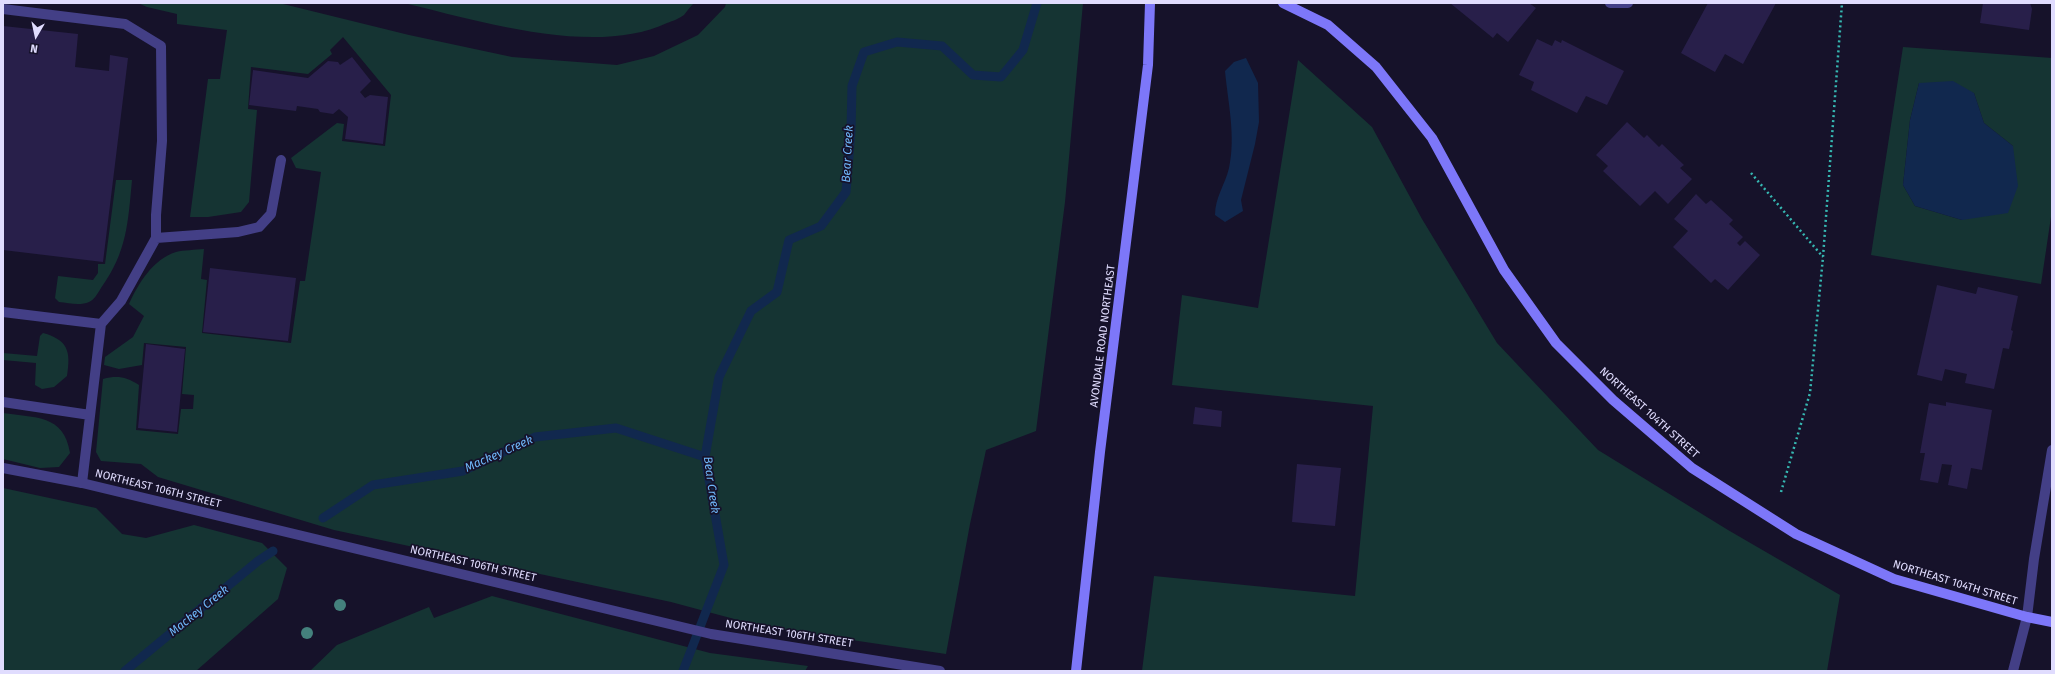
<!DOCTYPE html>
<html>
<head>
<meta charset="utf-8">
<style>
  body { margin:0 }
  #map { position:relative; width:2055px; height:674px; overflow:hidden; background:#16122a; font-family:"Fira Sans",sans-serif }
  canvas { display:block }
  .frame { position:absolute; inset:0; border:4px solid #e0dcfe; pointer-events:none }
  .north { position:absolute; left:16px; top:16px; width:40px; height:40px; -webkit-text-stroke:3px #16122a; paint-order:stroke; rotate:189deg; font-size:11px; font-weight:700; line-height:16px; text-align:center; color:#e0dcfe }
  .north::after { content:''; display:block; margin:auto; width:14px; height:18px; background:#e0dcfe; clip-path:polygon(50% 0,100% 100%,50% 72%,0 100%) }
</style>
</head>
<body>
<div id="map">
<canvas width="2055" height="674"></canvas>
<div class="frame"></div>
<div class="north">N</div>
</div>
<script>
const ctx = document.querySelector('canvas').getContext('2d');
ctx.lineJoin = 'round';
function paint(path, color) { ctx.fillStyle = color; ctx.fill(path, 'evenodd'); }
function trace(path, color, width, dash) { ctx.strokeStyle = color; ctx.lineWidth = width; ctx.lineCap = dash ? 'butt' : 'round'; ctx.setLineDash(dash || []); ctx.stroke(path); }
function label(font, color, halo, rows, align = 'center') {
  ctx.font = font + ' "Fira Sans",sans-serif'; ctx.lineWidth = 3.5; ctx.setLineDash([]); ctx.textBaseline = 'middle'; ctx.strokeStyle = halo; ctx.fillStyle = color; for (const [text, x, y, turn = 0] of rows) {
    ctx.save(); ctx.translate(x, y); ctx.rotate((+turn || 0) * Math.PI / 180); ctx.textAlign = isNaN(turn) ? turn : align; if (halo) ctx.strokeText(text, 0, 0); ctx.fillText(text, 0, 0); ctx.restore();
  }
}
paint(new Path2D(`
  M138,3H279L409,35L512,57L617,65L654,56L698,35L725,7L726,3H1083L1065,202L1036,431L986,450L970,524L946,654L764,627L671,602L334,530L158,477L141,464L101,461L96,452L103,379C118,375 126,377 139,385L136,430L178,434L181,409H193L194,395L182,394L186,347L144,343L142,365L119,369L104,365L105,357L133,337L144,316L129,304C138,284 153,259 176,252C184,250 195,250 204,249L201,279L207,280L202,333L291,343L300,281H305L321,172L296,168L291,158L337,123L344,124L342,141L385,146L391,95L343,37L330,50L332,54L308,74L251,67L248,109L257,110L249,202L241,212L208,217H190L208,79H220L227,30L177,24V14L147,7Z
  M404,3H694C690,7 687,11 684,15C680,18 673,21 667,23C595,57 479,21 404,3Z
  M1903,47L2052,58V210L2041,284L1871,255ZM1919,83L1974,93L1984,123L2013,146L1962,220L1915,206L1903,185L1910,120Z
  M1298,60L1372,127L1422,219L1497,343L1598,450L1728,530L1840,595L1827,671H1142L1154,576L1355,596L1373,406L1172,385L1182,295L1258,308Z
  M116,180H132C128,223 127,252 101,288C98,293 94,300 89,302C80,306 69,303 59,302L55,298L58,276L93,280L98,273V264H105Z
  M43,333C68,340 71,351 67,376L54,387L42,389L35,385L36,363L3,360V353L37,356L40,336Z
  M3,413C35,418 64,414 70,453L59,467L40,468L3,459Z
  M3,488L96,508L122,534L146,538L194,525L262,543L287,568L278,599L196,671H3Z
  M492,596L710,653L808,666L805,671H310L337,645L429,607L434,618Z`), '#153433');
paint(new Path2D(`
  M1246,58L1258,83L1259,122L1255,144L1241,200L1243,211L1225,222L1215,215C1215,197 1225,185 1229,168C1236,136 1228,103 1225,71L1234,62Z
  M1953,81L1974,93L1984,123L2013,146L2018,186L2008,213L1962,220L1915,206L1903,185L1910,120L1919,83Z`), '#11284e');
trace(new Path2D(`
  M323,518L373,485L463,471L535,437L616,428L705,457
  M125,671L258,561L273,551
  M683,671L724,565L705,457L719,377L751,311L777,292L789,240L821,226L846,192L851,131L852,86L864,52L897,42L942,46L973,75L1001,77L1023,50L1037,3`), '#11284e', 9);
paint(new Path2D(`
  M1450,3H1529L1536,8L1508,42L1497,33L1493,38Z
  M1708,3H1776L1743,64L1725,54L1715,72L1681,53Z
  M1983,3H2030L2032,9L2029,30L1980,23Z
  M3,26L78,34L75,67L109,71L110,55L128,58L103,262L3,250Z
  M1537,39L1552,46L1555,40L1561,43L1562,40L1624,71L1607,105L1586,96L1577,113L1531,90L1534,82L1519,75Z
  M352,57L371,81L360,92L365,98L370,95L388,97L383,144L345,139L348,117L339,109L333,114L320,112L318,109L297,106L296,111L249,105L253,70L308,78L328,61L338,62L340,65Z
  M1627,122L1644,138L1647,135L1659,147L1662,144L1684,165L1680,168L1692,179L1668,204L1655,191L1640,206L1603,171L1608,166L1596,155Z
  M1696,194L1706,204L1711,200L1733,220L1729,224L1743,237L1737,243L1740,246L1745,241L1760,255L1728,290L1715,279L1711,283L1673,247L1688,231L1674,219Z
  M210,268L296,278L288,341L203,332Z
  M1937,285L1976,294L1978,287L2018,296L2011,330L2013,331L2009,349L2003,348L1994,389L1965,383L1967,374L1945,369L1942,381L1917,375Z
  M146,344L185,349L177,432L138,428Z
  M1946,402L1992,410L1982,470L1971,468L1967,489L1948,485L1952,465L1942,464L1938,483L1920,480L1925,453H1920L1929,403L1946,406Z
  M1195,407L1222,411L1221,427L1193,424Z
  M1297,464L1341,468L1335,526L1292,522Z`), '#281f4a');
trace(new Path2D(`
  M1751,173L1823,257
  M1781,492L1810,393L1823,257L1842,3`), '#36b8b2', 2.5, [2, 3]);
trace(new Path2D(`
  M3,9L125,24L161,46L162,141L156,215V238L121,301L101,324L82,483
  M156,238L238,232L259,227L271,214L281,160
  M3,312L101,324
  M3,402L90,415`), '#433f86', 10);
trace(new Path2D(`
  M1610,3H1628
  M3,468L82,483L711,634L940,671
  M2013,671L2027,617L2034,559L2052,450`), '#433f86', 10);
trace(new Path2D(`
  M1283,3L1328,25L1376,67L1432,138L1504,270L1556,343L1613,400L1692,468L1796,534L1894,579L2027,617L2052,622
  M1076,671L1100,452L1148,65L1150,3`), '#7d77f9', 10);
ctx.fillStyle = '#44817d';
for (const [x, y] of [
  [340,605],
  [307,633]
]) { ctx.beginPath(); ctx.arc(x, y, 6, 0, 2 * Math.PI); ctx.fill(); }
label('11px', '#e0dcfe', '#16122a', [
  ["AVONDALE ROAD NORTHEAST",1103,336,-83],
  ["NORTHEAST 104TH STREET",1649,413,42],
  ["NORTHEAST 106TH STREET",158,489,14],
  ["NORTHEAST 106TH STREET",473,564,13],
  ["NORTHEAST 104TH STREET",1955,583,17],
  ["NORTHEAST 106TH STREET",789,634,9]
]);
label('italic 12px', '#6fb7f9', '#16122a', [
  ["Bear Creek",848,154,-87],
  ["Mackey Creek",499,454,-24],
  ["Bear Creek",711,485,82],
  ["Mackey Creek",199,611,-39]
]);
</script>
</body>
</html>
